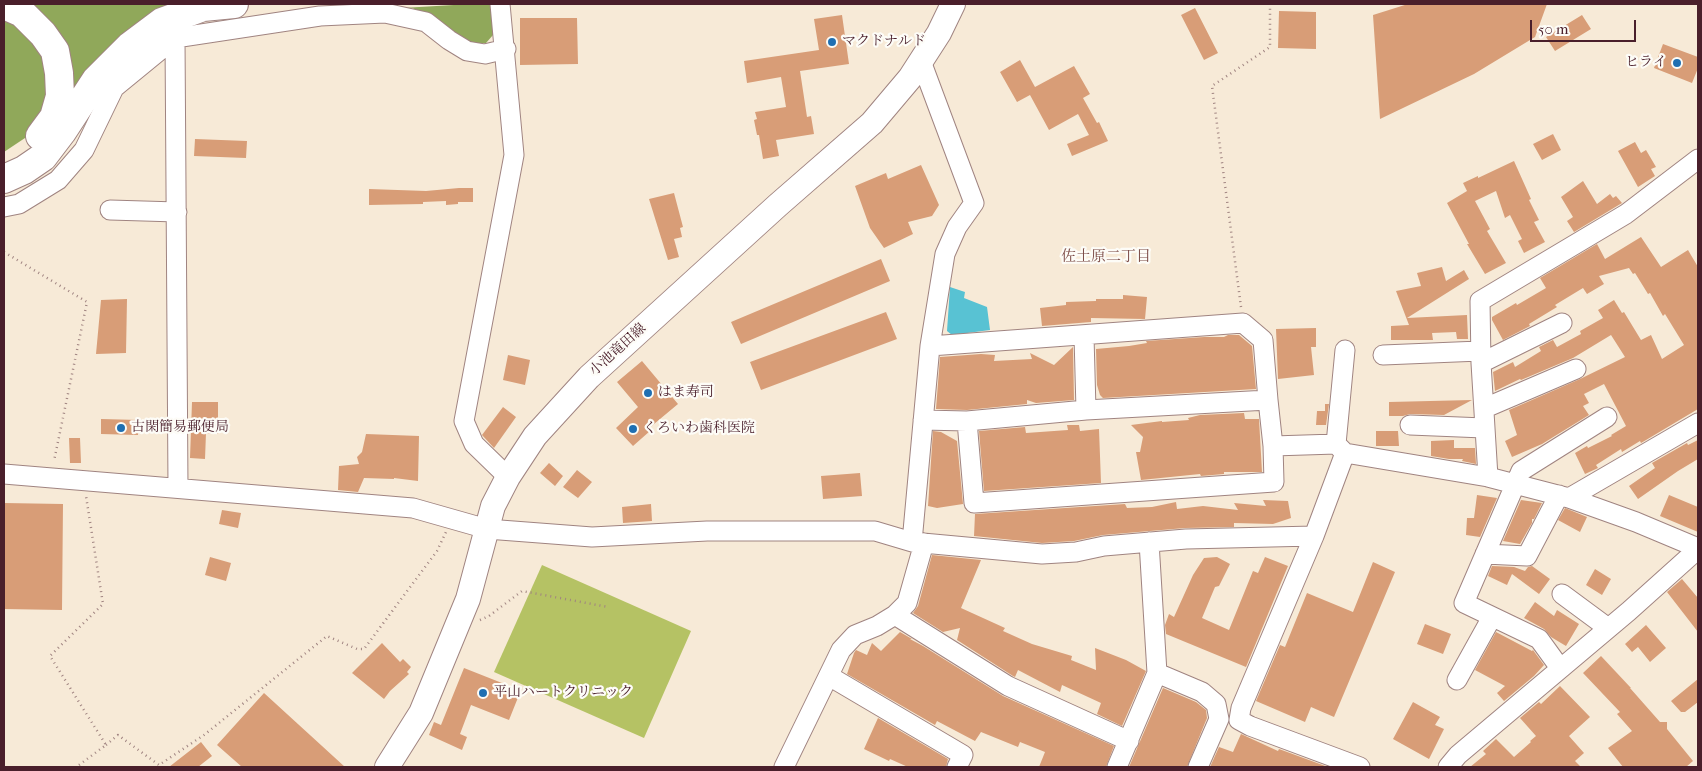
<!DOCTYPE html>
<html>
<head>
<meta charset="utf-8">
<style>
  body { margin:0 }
  #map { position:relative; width:1702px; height:771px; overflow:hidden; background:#f7ead7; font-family:"IM FELL French Canon",serif }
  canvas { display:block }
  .frame { position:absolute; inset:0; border:5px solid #4a1f2b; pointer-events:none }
  .scale { position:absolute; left:1530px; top:20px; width:106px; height:22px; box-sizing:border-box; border:2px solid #4a1f2b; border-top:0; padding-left:6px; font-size:15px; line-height:18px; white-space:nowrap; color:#4a1f2b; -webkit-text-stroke:4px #fdfcf7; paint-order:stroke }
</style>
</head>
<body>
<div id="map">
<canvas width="1702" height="771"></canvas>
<div class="frame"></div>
<div class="scale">50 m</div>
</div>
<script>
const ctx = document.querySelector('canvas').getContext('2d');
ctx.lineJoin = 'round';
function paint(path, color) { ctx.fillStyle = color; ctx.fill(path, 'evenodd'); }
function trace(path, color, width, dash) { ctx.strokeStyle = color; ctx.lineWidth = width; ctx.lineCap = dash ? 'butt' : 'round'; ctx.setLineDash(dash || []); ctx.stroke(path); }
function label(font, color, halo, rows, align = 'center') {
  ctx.font = font + ' "IM FELL French Canon","Noto Serif JP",serif'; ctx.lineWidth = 4.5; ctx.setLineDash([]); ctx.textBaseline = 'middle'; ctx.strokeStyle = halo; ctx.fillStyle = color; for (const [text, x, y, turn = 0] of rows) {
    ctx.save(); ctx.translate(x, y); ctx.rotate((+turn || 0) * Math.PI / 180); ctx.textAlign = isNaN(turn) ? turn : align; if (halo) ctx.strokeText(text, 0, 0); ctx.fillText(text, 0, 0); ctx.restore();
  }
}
paint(new Path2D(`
  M542,565L691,631L644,738L494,672Z`), '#b5c264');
paint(new Path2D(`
  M25,4H192L63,112Z
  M471,4H493L498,32L493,35L486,43H464L427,14L412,8H402Z
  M4,16L21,27L41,54L47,70V90L44,107L28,136L4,152Z`), '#90a85a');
paint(new Path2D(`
  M950,287L965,292L964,298L987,307L990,330L952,335L947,331Z`), '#58c2d3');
paint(new Path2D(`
  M1408,4H1547L1535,37L1474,74L1380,119L1373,15Z
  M1195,8L1218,53L1204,60L1181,15Z
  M1279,11L1316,12V49L1278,48Z
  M842,15L849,64L800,71L807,117L811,116L814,134L776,140L779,156L763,159L759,135H757L754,120L757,119L755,112L786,107L781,77L747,83L744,61L819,50L814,19Z
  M1582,15L1591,29L1555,51L1546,37Z
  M520,18H577L578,64L520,65Z
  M1663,44L1698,57V68L1692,83L1654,68Z
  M1020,60L1035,87L1074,66L1090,94L1083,98L1097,123L1099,122L1108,141L1072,156L1067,144L1089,135L1078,114L1049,130L1030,95L1017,102L1000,72Z
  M1553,134L1561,150L1542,160L1533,144Z
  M195,139L247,141L246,158L194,156Z
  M1635,142L1641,153L1646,150L1656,167L1651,169L1655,176L1638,187L1618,151Z
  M1514,161L1531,199L1529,200L1539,220L1534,222L1545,242L1524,253L1518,241L1522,239L1510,215L1505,218L1496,191L1475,201L1490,229L1487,231L1506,263L1485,274L1467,244H1469L1447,203L1467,191L1463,183L1478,176V178Z
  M921,165L939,205L932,216L908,222L913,234L884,248L870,228L855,186L886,173L888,179Z
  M1583,181L1597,204L1610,194L1613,198L1616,196L1622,203L1574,232L1567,221L1573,217L1561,197Z
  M459,188H473V202H458V204L446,205V201L423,202V204L369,205V189L426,191Z
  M674,193L683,227L680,228L682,237L674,239L679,257L668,260L649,199Z
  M1641,237L1661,267L1688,250L1698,267V409L1641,443L1640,441L1622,452L1621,449L1596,465L1598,468L1585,474L1575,453L1587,446L1588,448L1612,436L1611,435L1626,426L1604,384L1584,394L1589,403L1583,406L1589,415L1542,444L1512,457L1505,441L1517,435L1509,410L1580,379L1625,357L1611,335L1573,358L1521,380L1520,379L1495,391L1493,372L1513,362L1515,367L1541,351L1539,347L1553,340L1557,347L1581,334L1580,331L1603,318L1598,310L1614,300L1622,313L1624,312L1641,340L1651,335L1662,359L1684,345L1665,314L1663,316L1650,293L1648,294L1635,273L1633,274L1629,268L1599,276L1604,284L1587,294L1583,288L1555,305L1557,307L1529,324L1530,326L1503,340L1492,320V317L1516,303L1517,305L1546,288L1540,278L1597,244L1605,259Z
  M881,259L890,281L741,344L731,322Z
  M1442,267L1446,281L1464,270L1469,279L1407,318L1467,315L1468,339H1457L1456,332L1432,333L1433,340H1391V326L1409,325L1396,291L1421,286L1417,273Z
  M1123,295L1147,297L1145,319L1091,318V322L1042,326L1040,308L1066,305V302L1096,301V299H1123Z
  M127,299L126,353L96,354L101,300Z
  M886,312L897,339L761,390L750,362Z
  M1316,328V347H1311L1314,375L1278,379L1276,329Z
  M1228,335H1239L1252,346L1256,389L1103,398L1100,395L1097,385L1096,349L1129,346L1147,343L1146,341L1204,337H1224Z
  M1073,347L1074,400L1036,403L1027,400V404L967,410L936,409L940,357L981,354L995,355L994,361L1032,359L1030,353L1054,365Z
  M508,355L530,360L525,385L503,380Z
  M642,361L678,404L648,429L650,431L633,446L616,428L638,407L617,382Z
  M1472,400L1444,415L1410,414L1403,416H1389V402Z
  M192,402H218V434L206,433L205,459L190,458Z
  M1325,404H1329L1326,425H1316L1317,411H1325Z
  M503,407L516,417L494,448L482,435Z
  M1244,413L1245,419H1259L1262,472H1224V474L1201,476L1200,474L1141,480L1136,452H1140L1143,437L1131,425L1162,421V422L1189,420L1188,418L1200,415Z
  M101,419L139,420L138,435L101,434Z
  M1067,425H1079L1080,431L1099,429L1101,483L984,491L979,431L1025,427L1026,433L1068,430Z
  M933,431L941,432L957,441L963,504L937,508L928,506Z
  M1376,431H1398L1399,446H1376Z
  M366,434L419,436L418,481L394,478V479L364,478L358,492L338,490L339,466L359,464L357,457L362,452Z
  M69,438H80L81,463H70Z
  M1454,440V448H1475L1476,464L1462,461L1463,459H1449L1431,456V441Z
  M1698,440V459L1678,471L1638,499L1629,486L1655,468L1652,463L1687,443L1688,445Z
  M549,463L563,476L555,486L540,473Z
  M577,470L592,482L578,498L563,487Z
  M860,473L862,496L823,499L821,476Z
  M1477,495L1497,498L1480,537L1466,535L1467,518H1474Z
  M1669,495L1698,507V532L1660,516Z
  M1263,500L1288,501L1291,518L1273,524L1234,523V527L1185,528L1103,535L1074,541L1042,543L974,536L975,514L1125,504L1127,508L1152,507L1176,502L1177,509L1203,506L1238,510L1234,503L1266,506Z
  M1521,500L1542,503L1534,519H1532V523L1520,544L1503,541Z
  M4,503L63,504L62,610L4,609Z
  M651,504L652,521L623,523L622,507Z
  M1565,508L1587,517L1580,532L1558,520Z
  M222,510L241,513L238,528L219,524Z
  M932,555L981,560L961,608L1005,628L1003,631L1032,644L1072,656L1071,660L1096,670L1095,648L1126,660L1146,671L1122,726L1097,714L1101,703L1062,685L1060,692L1018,670L1015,677L1013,676L957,640L960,628L943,632L913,613L918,606Z
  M210,557L231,563L226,581L205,575Z
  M1217,557L1230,564L1219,586L1215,587L1202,618L1229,630L1253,571L1258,573L1265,557L1288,566L1246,667L1166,634L1165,625L1169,614L1174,617L1193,575L1204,558Z
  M1373,562L1395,572L1334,717L1311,707L1305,722L1256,701L1280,645L1285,647L1307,593L1353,612Z
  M1492,566L1514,567L1525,571L1528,567L1532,566L1550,579L1539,594L1512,574L1507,585L1488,576Z
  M1595,569L1611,579L1602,595L1586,585Z
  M1682,579L1698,598V632L1667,592Z
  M1535,602L1554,616L1557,610L1579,624L1566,646L1551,637L1544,629L1524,618Z
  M1425,624L1451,634L1443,654L1417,644Z
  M1646,625L1666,648L1650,662L1638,647L1632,652L1625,644Z
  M900,632L912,639H910L923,646L1003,696L1114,746L1106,767H1039L1045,752L1020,742L1018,747L981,732L975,741L937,721L935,725L847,674L854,653L856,650L867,655L872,643L881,651Z
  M1496,632L1532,651L1533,650L1544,665L1534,676L1504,701L1497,693L1505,686L1475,670Z
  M382,643L400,662L403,659L411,667L407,672L409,674L390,691L384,699L352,673Z
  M1601,656L1631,688H1630L1660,722H1667V729L1693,761L1686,767H1623L1608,748L1632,731L1617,714L1620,712L1583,673Z
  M464,668L507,685L505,690L519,695L509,720L471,705L460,734L467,737L462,750L429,735L434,722L441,725Z
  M1698,679V702L1685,712H1681L1671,701Z
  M1560,686L1590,717L1569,736L1584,753L1575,761L1581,767H1470L1486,754L1483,751L1496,739L1514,757L1531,742L1530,741L1536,736L1520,718L1539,702L1541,704Z
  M1163,688L1196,702L1206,710L1207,718L1187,767H1129Z
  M264,693L345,767H242L217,745Z
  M1413,702L1440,717L1435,725L1444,729L1429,759L1393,739Z
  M878,718L948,759L946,767H908L890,759L889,761L864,749Z
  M1241,734L1278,751L1279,749L1328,767H1210L1219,747L1233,752Z
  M201,742L212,756L198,767H169Z`), '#d89d77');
const minor = new Path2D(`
  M500,4L514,155L464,421L474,444L508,477
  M175,38L178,487
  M1698,159L1626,214L1480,301L1481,363L1488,477L1569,498L1636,522L1698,548
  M4,207L19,204L58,180L84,150L114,88L175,38L320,16L385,13L426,22L449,40L467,51L485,54L506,49
  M110,210L177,212
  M1084,336L1086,410
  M930,346L1243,323L1263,340L1268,400
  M1383,355L1480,351
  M1481,363L1562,323
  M1485,408L1576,369
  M923,420L967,421L1086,410L1268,400L1273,446L1274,482L974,503L967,421
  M1410,425L1484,428
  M1273,446L1336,444
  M1345,453L1336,444L1345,350
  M4,474L413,508L487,529L592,537L707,531H875L912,542L1042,554L1076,552L1104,546L1186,539L1314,536
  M1569,498L1698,423
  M912,542L930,346L945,254L957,227L974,203L921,61
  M1485,554L1527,556L1559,495
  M1562,594L1608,628
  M895,615L1008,686L1129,741
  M1560,668L1539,639L1464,603L1521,471L1607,417
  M1157,673L1202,692L1216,704L1219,719L1198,767
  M829,676L963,755L957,767
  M1457,680L1492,617
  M784,767L841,650L855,635L877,626L895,615L907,603L924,543
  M1117,767L1157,673L1149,542
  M1360,767L1250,726L1239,720L1241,708L1314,536L1345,453L1488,477
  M1448,767L1458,755L1629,611L1698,549`);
const major = new Path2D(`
  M387,767L421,713L468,599L493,506L508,477L535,436L589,377L778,205L872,123L910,78L939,33L953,4`);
const highway = new Path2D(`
  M4,5L22,13L43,34L55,51L59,73L60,96L54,117L40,136
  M4,179L24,170L43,157L62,132L96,80L130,46L162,22L203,7L234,4`);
trace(minor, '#a08481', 21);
trace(major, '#a08481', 26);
trace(highway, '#a08481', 30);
trace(new Path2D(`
  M4,252L87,302L54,461
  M1241,307L1212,86L1270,47V4
  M480,620L489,616L522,591L608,607
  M106,745L118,735L159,765L204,735L327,636L357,649H364L437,551L446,532
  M79,765L106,745L50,656L103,604L86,496`), '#a08481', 2.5, [1, 4]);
trace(minor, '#fff', 19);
trace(major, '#fff', 24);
trace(highway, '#fff', 28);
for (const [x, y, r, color] of [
  [832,42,5,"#1f6fb2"],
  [1677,63,5,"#1f6fb2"],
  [648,393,5,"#1f6fb2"],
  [121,428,5,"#1f6fb2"],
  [633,429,5,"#1f6fb2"],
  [483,693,5,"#1f6fb2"]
]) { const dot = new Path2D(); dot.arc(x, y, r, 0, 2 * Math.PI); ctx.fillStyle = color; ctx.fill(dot); trace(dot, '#fdfcf7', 2); }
label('14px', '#4a1f2b', '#fdfcf7', [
  ["マクドナルド",842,42],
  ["ヒライ",1667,63,"right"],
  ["はま寿司",658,393],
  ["古閑簡易郵便局",131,428],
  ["くろいわ歯科医院",643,429],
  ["平山ハートクリニック",493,693]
], 'left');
label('14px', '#4a1f2b', '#fdfcf7', [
  ["小池竜田線",618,350,-42]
]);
label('15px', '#7c4b46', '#fdfcf7', [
  ["佐土原二丁目",1106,257]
]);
</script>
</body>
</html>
